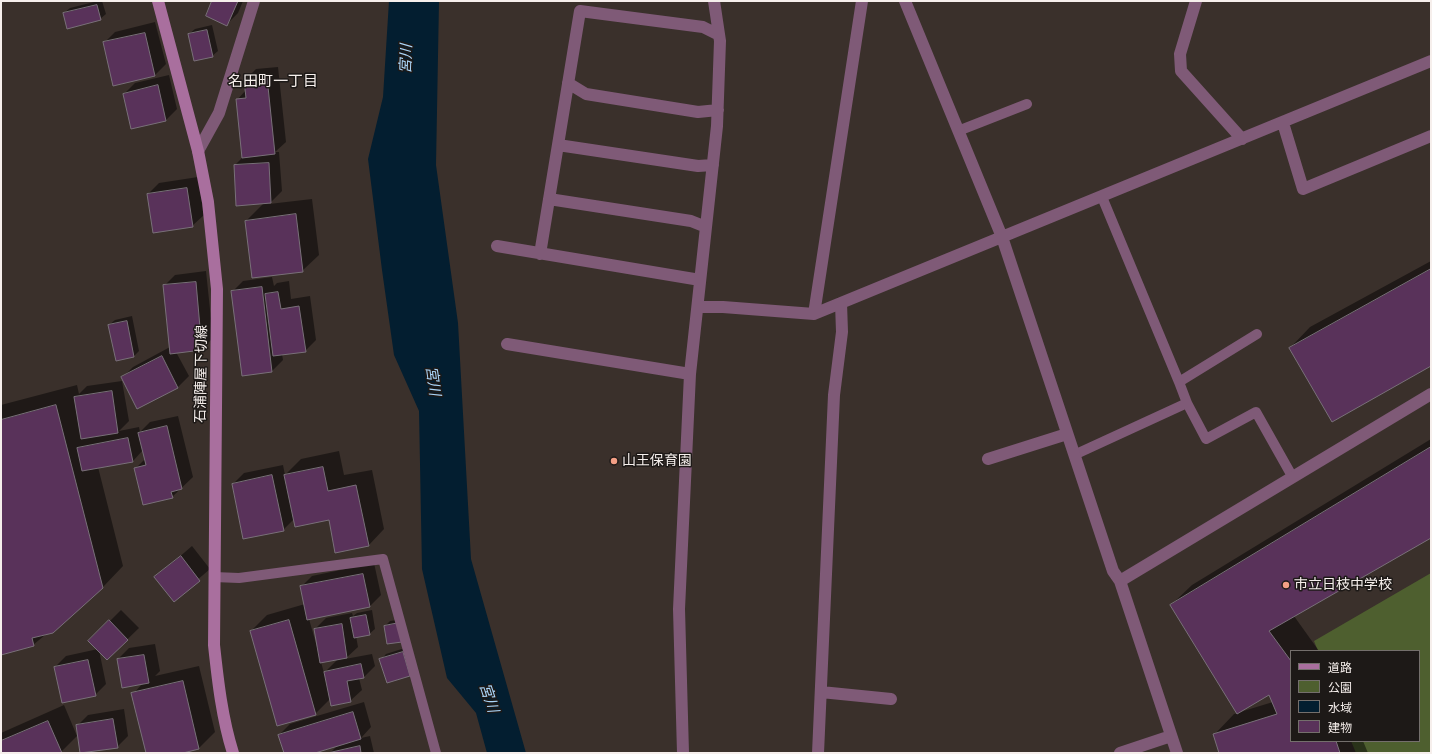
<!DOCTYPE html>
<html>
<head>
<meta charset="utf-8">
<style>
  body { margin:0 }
  #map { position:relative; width:1432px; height:754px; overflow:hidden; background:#3a302b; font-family:"Roboto Condensed","Noto Sans JP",sans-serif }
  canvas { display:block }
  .frame { position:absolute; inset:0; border:2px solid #f6efec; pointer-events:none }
  .legend { position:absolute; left:1290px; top:650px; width:130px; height:92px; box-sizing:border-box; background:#1d1917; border:1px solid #746f6c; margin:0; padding:5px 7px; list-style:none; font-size:12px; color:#f6efec }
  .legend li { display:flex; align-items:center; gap:8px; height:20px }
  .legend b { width:20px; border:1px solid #746f6c }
</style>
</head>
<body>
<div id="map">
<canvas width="1432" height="754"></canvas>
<div class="frame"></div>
<ul class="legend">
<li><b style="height:5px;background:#a96f9e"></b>道路</li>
<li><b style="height:11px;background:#4e5f2f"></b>公園</li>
<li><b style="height:11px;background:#031e30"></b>水域</li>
<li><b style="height:11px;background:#59325a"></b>建物</li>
</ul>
</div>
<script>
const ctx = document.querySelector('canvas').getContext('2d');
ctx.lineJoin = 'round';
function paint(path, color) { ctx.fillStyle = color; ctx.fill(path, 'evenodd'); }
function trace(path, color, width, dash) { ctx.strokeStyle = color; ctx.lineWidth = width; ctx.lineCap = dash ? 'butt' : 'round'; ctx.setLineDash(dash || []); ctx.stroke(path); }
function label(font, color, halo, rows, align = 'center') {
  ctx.font = font + ' "Roboto Condensed","Noto Sans JP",sans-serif'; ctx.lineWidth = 3; ctx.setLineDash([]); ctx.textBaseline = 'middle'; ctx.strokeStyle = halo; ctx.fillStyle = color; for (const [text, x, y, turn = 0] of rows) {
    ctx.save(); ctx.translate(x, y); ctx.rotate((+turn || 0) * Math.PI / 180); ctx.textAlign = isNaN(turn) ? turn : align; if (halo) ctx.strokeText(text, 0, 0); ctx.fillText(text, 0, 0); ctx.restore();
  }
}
paint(new Path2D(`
  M1431,573V753H1356L1351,741H1419V651H1318L1314,641Z`), '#4e5f2f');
paint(new Path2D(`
  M389,1H439L436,165L458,323L471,559L526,753H487L476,713L447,678L422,569L419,411L394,355L382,270L368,159L383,97Z`), '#031e30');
paint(new Path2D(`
  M98,1H102L106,14L100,19L64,13L70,8Z
  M213,1H243L238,13L227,24Z
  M155,22L166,64L155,75L104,43L115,32Z
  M212,25L218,51L212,56L189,34L195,29Z
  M278,67L286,142L275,152H279L282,191L269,204L312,199L319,255L302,271L246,221L264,203L235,165L243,157L237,100L246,90L245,80L256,69Z
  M169,75L177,109L166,120L124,94L135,83Z
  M198,177L204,215L192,226L148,194L159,183Z
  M1431,261V365L1290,348L1310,327Z
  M206,271L213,338L202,349L176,352L189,376L178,387L138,408L122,378L133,367L170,347L164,286L175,275Z
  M272,277L274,286L277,283L289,281L291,299L310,296L316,340L305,351L282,354L283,360L272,371L243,374L232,292L243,281Z
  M132,316L139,351L134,356L117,360L109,325L115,320Z
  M122,381L129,421L119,431L139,427L140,432L150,422L178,416L193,477L172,497L135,469L145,459L143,450L133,461L98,467L123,566L103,587L33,645L1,654V405L77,385L79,394L87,386Z
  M1431,439V537L1294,616L1319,651H1291V741H1363L1368,753H1220L1214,735L1234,714L1238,713L1171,605L1192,585ZM1270,693L1273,702L1240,712Z
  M339,451L344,475L372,470L384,529L368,546L329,519H294L283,530L233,484L244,473L283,465L285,475L301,459Z
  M192,546L210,569L174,600L156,577Z
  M374,563L381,595L370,606L309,619L317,647L318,646L315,629L326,618L352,613L353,616L357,613L372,610L375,629L369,634L356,636L358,647L345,659L372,654L375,666L364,677L359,678L362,690L350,701L330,699L315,714L251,631L267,615L305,604L301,587L312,576ZM338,659L324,673L321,662Z
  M121,610L139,628L107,659L99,650L106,684L95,695L55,667L66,656L98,649L101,630Z
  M404,619L402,641L385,626L390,621Z
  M155,644L160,671L155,676L199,666L215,732L199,748L179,753H147L133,694L143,683L118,659L129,648Z
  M408,647L415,670L381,660L386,654Z
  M364,702L371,727L361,738L370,736L374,753H330L338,745L318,751V753H285L279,735L290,724Z
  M64,705L77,736L61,752L1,753V733Z
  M124,709L128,736L117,747L77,726L88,715Z`), '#0007');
const building = new Path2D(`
  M212,1H238L227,26L206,16Z
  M97,5L101,20L67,29L63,13Z
  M207,30L213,57L194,61L188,34Z
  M145,33L155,76L113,86L103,42Z
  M267,77L275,154L242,158L236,99L246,98L244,80Z
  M158,85L166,121L131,129L123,94Z
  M269,163L271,203L236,206L234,165Z
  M187,188L193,227L153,233L147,194Z
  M296,214L303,272L252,278L245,221Z
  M1431,269V366L1332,422L1289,348Z
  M196,282L202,350L170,354L163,285Z
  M262,287L272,372L242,376L231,291Z
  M278,292L281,309L299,306L306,352L273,356L265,294Z
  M127,321L134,357L116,361L108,325Z
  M162,356L178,388L137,409L121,377Z
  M112,391L118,433L81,439L74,397Z
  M56,405L103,588L53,633L32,638L34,646L1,655V420Z
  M167,426L182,489L171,492L173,498L143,505L134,468L146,465L138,433Z
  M128,438L133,462L82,471L77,448Z
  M1431,447V538L1269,631L1291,661V741H1336L1340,753H1219L1213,734L1277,714L1269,695L1237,714L1170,605Z
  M323,467L328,491L356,485L369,546L335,553L329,520L295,527L284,475Z
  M272,475L284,531L243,539L232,484Z
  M181,556L200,581L174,602L154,577Z
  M363,574L370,607L307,620L300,586Z
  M366,615L370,635L354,638L350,618Z
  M109,620L128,640L107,660L88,641Z
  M289,620L316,715L277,726L250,631Z
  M399,623L402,642L387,644L384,626Z
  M342,624L347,658L320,663L314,629Z
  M403,652L410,676L387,683L379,659Z
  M144,655L149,683L122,688L117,659Z
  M88,660L96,696L62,703L54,667Z
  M361,664L364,678L347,681L351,702L331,706L324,672Z
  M183,681L199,749L183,753H146L131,693Z
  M353,712L361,739L315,753H284L278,735Z
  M113,719L118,748L80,753L76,725Z
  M48,721L62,753H1V741Z
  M360,746L361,753H328Z`);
paint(building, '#59325a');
trace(building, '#797079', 1);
trace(new Path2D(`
  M958,131L1027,104
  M1102,197L1179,382L1257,334
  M1179,382L1187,403
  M1074,455L1187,403L1206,439L1256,412L1292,476
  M214,577L239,578L383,559L436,753`), '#7f5a77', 10);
trace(new Path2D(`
  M905,1L1002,237L1113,571L1120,581L1177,753
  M1196,1L1180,54L1181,71L1242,139
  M568,83L586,94L698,112L718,110
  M1283,123L1303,189L1431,136
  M558,145L698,166L713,165
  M198,151L219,113L254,1
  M549,199L691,221L706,227
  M497,246L700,280
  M540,254L580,11L703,27L719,35
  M698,307H723L814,314L1431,61
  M814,314L862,1
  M507,344L690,374
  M988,459L1067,434
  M1120,581L1431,394
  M821,692L891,699
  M683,753L679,609L690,374L717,126L720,41L714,1
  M818,753L834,395L842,332L841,303
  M1120,753L1171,736`), '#7f5a77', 12);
trace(new Path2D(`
  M158,1L198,151L208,202L217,289L214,645C218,682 222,718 233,753`), '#a96f9e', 12);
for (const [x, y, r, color] of [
  [614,461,4,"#f39f85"],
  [1286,585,4,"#f39f85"]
]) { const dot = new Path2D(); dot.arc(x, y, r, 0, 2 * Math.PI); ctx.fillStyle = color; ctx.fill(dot); trace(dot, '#1d1917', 1.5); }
label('14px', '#f6efec', '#1d1917', [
  ["石浦陣屋下切線",202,374,-89]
]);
label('14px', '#f6efec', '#1d1917', [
  ["山王保育園",622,461],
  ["市立日枝中学校",1294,585]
], 'left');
label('italic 15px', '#aad5f8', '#1d1917', [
  ["宮川",407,59,-88],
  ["宮川",432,381,82],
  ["宮川",488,698,72]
]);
label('15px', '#f6efec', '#1d1917', [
  ["名田町一丁目",273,82]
]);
</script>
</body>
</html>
